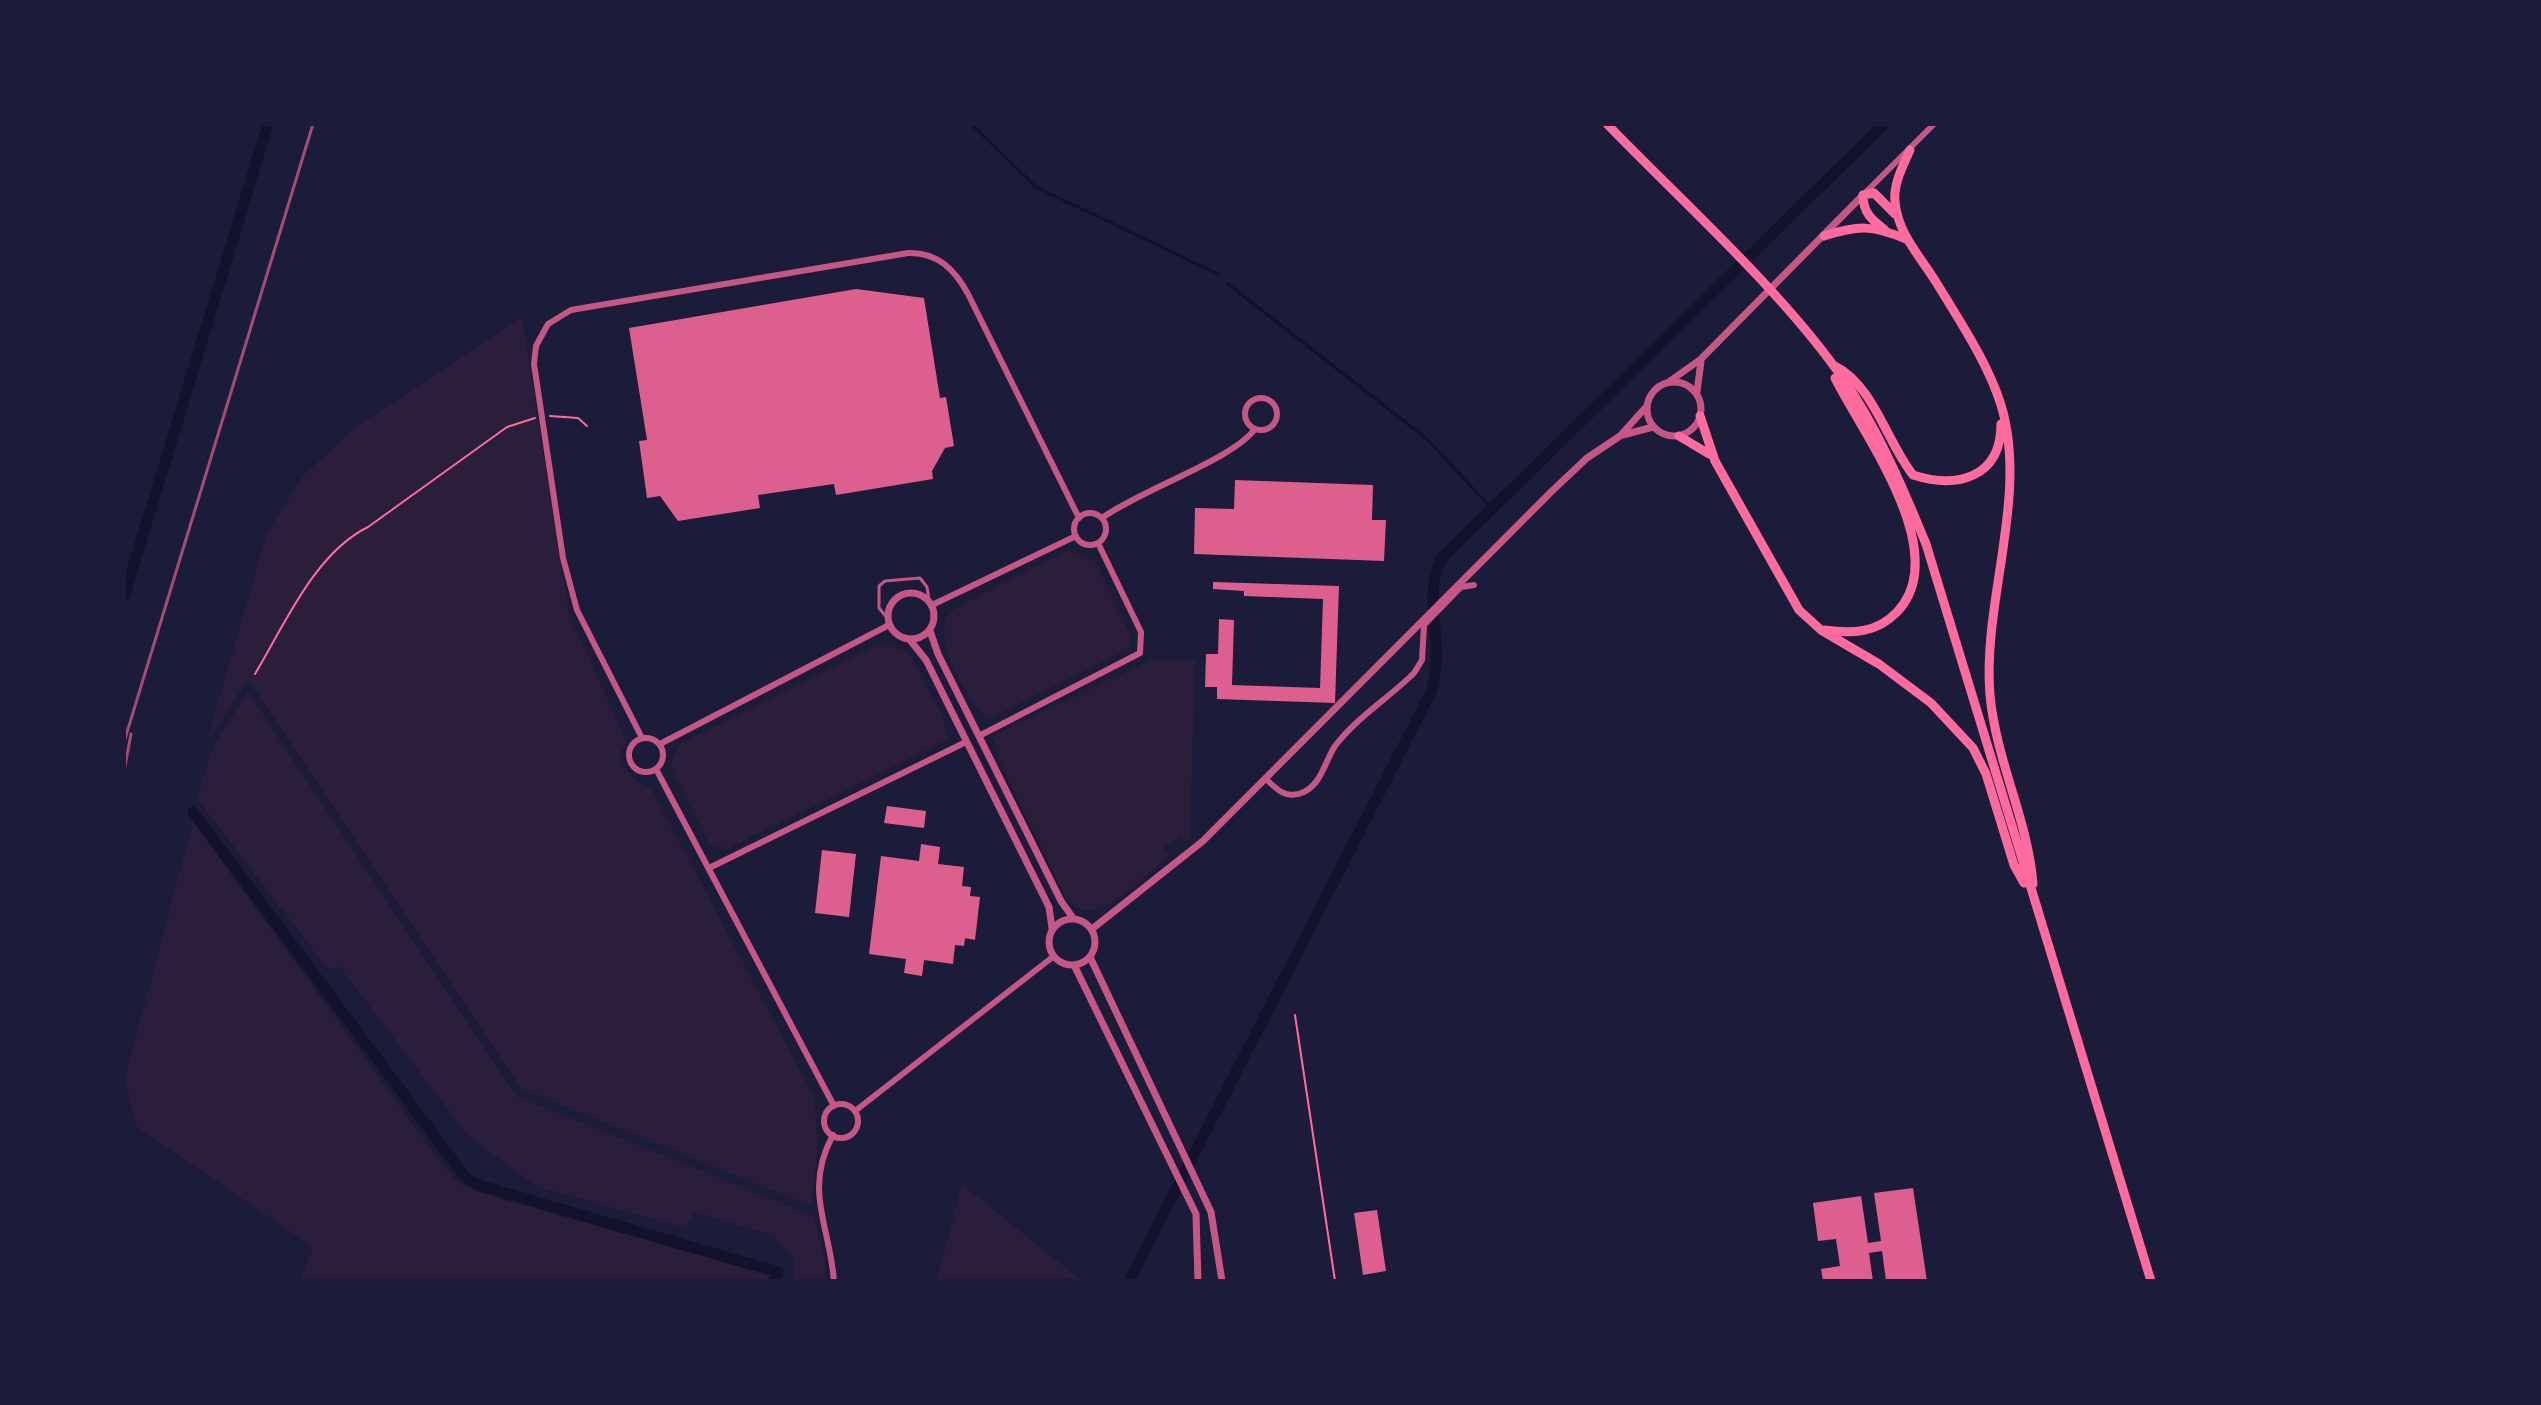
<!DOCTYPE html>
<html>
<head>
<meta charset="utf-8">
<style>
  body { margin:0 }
  #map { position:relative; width:2541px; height:1405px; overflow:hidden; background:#1b1b3a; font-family:"Sofia Sans Condensed",sans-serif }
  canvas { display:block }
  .frame { position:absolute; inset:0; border:126px solid #1b1b3a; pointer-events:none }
</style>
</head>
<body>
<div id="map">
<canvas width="2541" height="1405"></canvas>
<div class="frame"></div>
</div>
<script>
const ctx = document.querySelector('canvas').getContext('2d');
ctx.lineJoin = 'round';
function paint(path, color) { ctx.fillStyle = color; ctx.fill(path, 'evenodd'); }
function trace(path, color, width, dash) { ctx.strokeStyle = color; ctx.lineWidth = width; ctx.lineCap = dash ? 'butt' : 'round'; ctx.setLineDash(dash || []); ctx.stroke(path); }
paint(new Path2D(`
  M522,317L569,614L627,742L620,753C625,774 632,780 651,788L814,1097L818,1146L811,1206L522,1089L248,679L206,744L267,533L303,476L353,429Z
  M1069,550L1095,561L1130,634V648L986,720C983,711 976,708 971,700C957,676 927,628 957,607Z
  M887,644L909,653L943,718L949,739L727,849L708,842L672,771V760L681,743L878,645Z
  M1151,660H1195L1190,838L1184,843L1180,836L1164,847L1169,855C1144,876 1094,936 1066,898L997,757L1000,754L991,736Z
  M248,692L516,1096L814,1216L825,1259V1281H795L793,1258L774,1236L695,1212L685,1228L538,1187L468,1136L340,967L328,969L197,798L213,747Z
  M193,822L443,1166L459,1183L474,1191L768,1275L765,1281H300L313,1247L137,1127L125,1078Z
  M962,1184L1082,1281H937Z`), '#2a1e3b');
trace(new Path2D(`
  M971,124L1036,187L1218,274
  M1228,284L1427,439L1492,509`), '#12122b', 3);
trace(new Path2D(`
  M124,597L268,124
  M193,812L466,1178L481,1186L778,1272L774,1281
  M1129,1281L1431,692C1447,642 1421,601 1441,559L1884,124`), '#12122b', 11);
paint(new Path2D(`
  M856,289L924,298L940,398L946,397L954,446L945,448L932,471L933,479L836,495L834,484L758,495L760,508L678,521L660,496L647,498L639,441L647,440L629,328Z
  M1235,480L1373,485L1372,520H1386L1384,561L1194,554L1195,508L1234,509Z
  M1213,582L1339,586L1335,703L1217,699V687H1205L1206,654H1218L1219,619L1234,620L1232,685L1320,688L1323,599L1244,596V591L1213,589Z
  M887,806L926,811L924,828L884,823Z
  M921,844L940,847L938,864L964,867L962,886L971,887L970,896L980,897L975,940L965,938L964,946L955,945L953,964L924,960L922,976L904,973L906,959L869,954L881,856L919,861Z
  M822,850L856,854L849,917L815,913Z
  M1913,1188L1927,1281H1886L1882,1251L1869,1253L1873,1281H1823L1821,1269L1840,1266L1836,1239L1818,1241L1813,1203L1861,1196L1868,1243L1881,1241L1874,1193Z
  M1377,1210L1386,1271L1363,1275L1354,1213Z`), '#dd5f8e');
trace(new Path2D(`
  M550,416L578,418L587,426
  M255,674C285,624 315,553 368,527L507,427L535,418
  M1295,1015L1335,1281`), '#ff6b9d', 2);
trace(new Path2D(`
  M888,619L879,608V586L885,581L920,578L927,587L929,600`), '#c65784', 3);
trace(new Path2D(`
  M1866,192L1934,124
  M1245 414a16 16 0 1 1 32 0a16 16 0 1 1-32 0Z
  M1074 529a16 16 0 1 1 32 0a16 16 0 1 1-32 0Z
  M1102,518C1140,490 1232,460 1255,429
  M932,605L1076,536
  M979,736L1140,653L1141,632L1098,543
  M629 755a17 17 0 1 1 34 0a17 17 0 1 1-34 0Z
  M642,738L577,610L563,558L534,364L536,346L548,324L571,310L908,253C938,252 955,270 968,294L1079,518
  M660,744L889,625
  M656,769L834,1106
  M1266,779C1277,790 1287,800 1304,792C1322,783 1325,761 1335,746C1356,718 1390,697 1414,673L1422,660L1424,625L1461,587L1474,585
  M709,868L966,742
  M824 1121a17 17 0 1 1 34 0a17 17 0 1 1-34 0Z
  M855,1111L1054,956
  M833,1135C803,1190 830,1226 834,1281`), '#c65784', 6);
trace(new Path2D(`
  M1670,381L1701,359L1863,195
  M1647 409a27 27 0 1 1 54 0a27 27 0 1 1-54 0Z
  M1697,392L1701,361
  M1623,435L1653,427
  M888 616a23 23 0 1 1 46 0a23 23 0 1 1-46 0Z
  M930,631L938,654L1061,901L1073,918
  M910,640L926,660L1049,907L1052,928
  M1049 942a23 23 0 1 1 46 0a23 23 0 1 1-46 0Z
  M1092,929L1203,841L1551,492L1587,458L1620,436L1646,407
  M1090,957L1211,1212L1222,1281
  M1074,965L1196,1214L1198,1281`), '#c65784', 7);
trace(new Path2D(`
  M1607,124C1686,206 1793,300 1854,395C1883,441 1905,493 1926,544L2151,1281
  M1910,150C1903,166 1893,184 1895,202C1898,234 1920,256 1936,282C1959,320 1988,363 2001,405C2029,496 1982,602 1990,695C1996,761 2028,820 2033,884
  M1885,230C1872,220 1863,213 1863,195L1874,193L1895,214
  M1824,236C1859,225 1872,225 1906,239
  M1835,366C1873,385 1887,442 1913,475C1957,489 2001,478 2001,424
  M1700,416L1715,461L1799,610L1821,630L1879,664L1931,703L1973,748L1986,774L2014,865L2024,883
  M1679,436L1709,454
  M1824,630C1852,634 1877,633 1897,612C1954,553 1862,433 1835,378`), '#ff6b9d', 9);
trace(new Path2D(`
  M124,742L313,124
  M124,771L131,734`), '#a44b75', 3);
</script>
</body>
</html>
